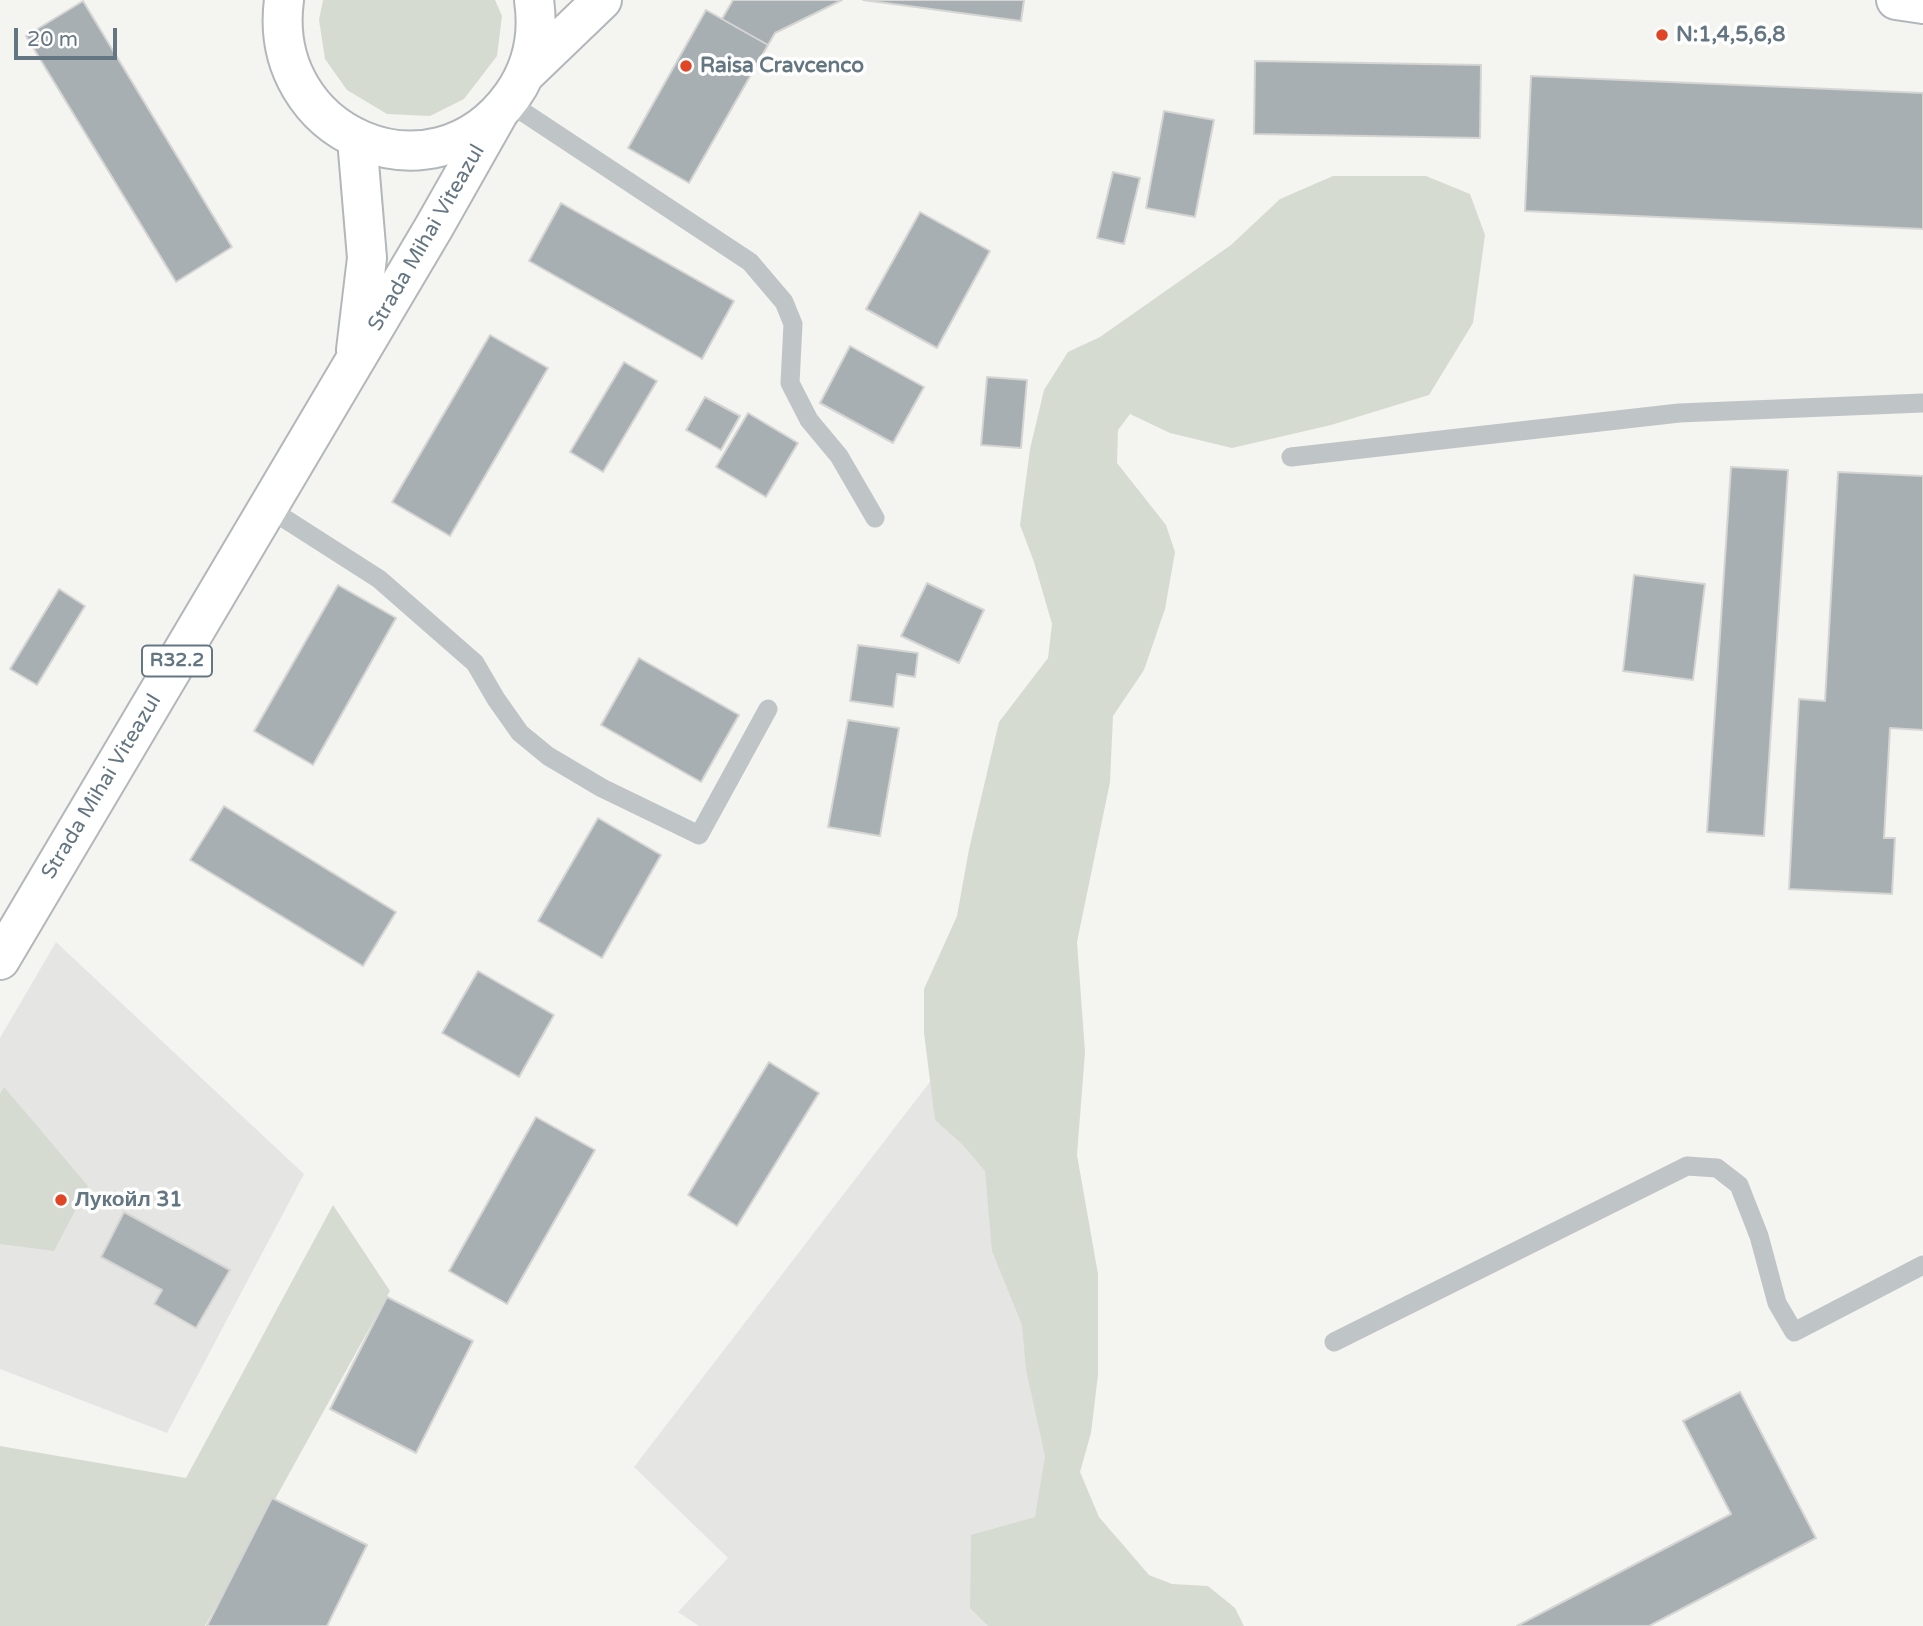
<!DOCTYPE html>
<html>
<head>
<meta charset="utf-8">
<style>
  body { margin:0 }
  #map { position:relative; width:1923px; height:1626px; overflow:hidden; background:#f4f4f0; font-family:"Varela Round",sans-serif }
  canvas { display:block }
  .scale { position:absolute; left:14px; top:28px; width:103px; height:32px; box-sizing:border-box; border:4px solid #647681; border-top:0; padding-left:9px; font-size:21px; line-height:24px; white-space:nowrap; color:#647681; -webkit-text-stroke:5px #fff; paint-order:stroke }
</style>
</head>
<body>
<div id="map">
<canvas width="1923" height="1626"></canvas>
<div class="scale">20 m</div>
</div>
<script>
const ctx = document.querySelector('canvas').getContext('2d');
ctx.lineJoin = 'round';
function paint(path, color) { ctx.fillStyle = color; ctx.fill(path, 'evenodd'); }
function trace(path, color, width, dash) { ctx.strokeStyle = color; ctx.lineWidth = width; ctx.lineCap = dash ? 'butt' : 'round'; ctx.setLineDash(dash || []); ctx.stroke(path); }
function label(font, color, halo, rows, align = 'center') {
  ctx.font = font + ' "Varela Round",sans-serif'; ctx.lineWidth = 7; ctx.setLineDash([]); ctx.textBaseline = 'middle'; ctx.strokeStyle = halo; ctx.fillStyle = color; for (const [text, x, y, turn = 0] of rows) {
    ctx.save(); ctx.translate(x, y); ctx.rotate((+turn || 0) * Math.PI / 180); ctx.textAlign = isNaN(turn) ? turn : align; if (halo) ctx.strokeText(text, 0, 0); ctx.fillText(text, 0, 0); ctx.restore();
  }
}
paint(new Path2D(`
  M56,942L304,1174L167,1433L0,1369V1038Z
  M939,1070L1034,1240L1088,1626H699L678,1612L728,1558L634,1467Z`), '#e5e6e4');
paint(new Path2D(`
  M323,0H495L502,16L497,56L464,99L430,116L387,114L347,90L325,59L319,20Z
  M1333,176H1426L1470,194L1485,235L1473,323L1429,395L1331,425L1232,448L1170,433L1130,414L1118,430L1117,463L1166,525L1175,552L1165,609L1144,670L1113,716L1110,782L1077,942L1085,1052L1077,1155L1098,1274V1375L1091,1433L1080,1472L1099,1517L1149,1575L1172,1584L1208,1586L1235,1608L1244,1626H988L970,1608L971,1535L1035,1517L1045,1456L1026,1370L1022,1325L992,1251L985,1171L963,1145L935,1120L924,1033V989L957,916L969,849L999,722L1048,658L1052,624L1034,562L1020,525L1030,449L1044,390L1068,352L1100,337L1231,245L1280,199Z
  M4,1087L88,1186L54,1251L0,1244V1094Z
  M333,1205L390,1291L205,1626H0V1446L186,1478Z`), '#d6dbd1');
const building = new Path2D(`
  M733,0H842L775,33L768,45L722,19Z
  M863,0H1024L1021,21Z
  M83,1L232,247L176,282L26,36Z
  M706,10L768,45L689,183L628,148Z
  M1255,61L1481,65L1480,138L1254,134Z
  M1531,76L1923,93V229L1525,211Z
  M1164,111L1214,120L1195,217L1146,208Z
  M1113,172L1140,178L1124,244L1097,238Z
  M561,203L734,301L702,359L529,261Z
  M920,212L990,251L937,348L866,309Z
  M490,335L548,368L450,536L392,502Z
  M850,346L924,387L893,443L820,403Z
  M624,362L657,381L603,472L570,452Z
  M987,377L1027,380L1021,448L981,445Z
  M705,397L740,416L721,450L686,430Z
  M748,413L798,443L766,497L716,467Z
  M1731,467L1788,470L1764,836L1707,832Z
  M1838,472L1923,476V730L1890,728L1884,838H1895L1892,894L1789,889L1799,699L1825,701Z
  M1634,575L1705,584L1693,680L1623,671Z
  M927,583L984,610L959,663L901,636Z
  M338,585L396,618L313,765L254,731Z
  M59,589L85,606L37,685L10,669Z
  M858,645L918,653L915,677L897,674L893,707L850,701Z
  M639,658L739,715L701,782L601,725Z
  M848,720L899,728L880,836L828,827Z
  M224,806L396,912L363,966L190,860Z
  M598,818L661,855L602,958L538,921Z
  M478,971L554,1015L519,1077L442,1033Z
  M769,1062L819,1093L737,1226L688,1195Z
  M536,1117L595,1150L507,1304L449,1271Z
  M124,1212L230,1270L196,1328L154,1304L162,1290L101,1257Z
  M387,1297L473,1341L416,1453L330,1409Z
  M1740,1392L1816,1538L1649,1626H1517L1731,1514L1683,1421Z
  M272,1498L367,1545L327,1626H207Z`);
paint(building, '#a7afb3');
trace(building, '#d5d5d3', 2);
const secondary = new Path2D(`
  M284,0C266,135 432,207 512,96C532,68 539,34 534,0
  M1896,0L1923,4
  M526,73L602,0`);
const primary = new Path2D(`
  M356,350L367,258L357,139
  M0,960L434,227L498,114`);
trace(secondary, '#b2b7bb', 42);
trace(primary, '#b2b7ba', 42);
trace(new Path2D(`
  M508,102L750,262L784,302L793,324L790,383L809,420L839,456L875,518
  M1291,457L1679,413L1923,403
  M268,508L379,579L475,663L496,699L520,733L548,756L602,788L699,835L768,709
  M1334,1342L1687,1166L1717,1168L1739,1185L1759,1236L1777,1303L1794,1332L1923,1265`), '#bfc4c6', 19);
trace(secondary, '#fff', 38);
trace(primary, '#fff', 38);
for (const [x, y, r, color] of [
  [1662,35,7,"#e04525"],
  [686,66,7,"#e04525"],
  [61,1200,7,"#e04525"]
]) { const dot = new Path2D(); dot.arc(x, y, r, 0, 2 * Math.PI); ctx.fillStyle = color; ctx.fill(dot); trace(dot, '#fff', 2.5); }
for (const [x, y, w] of [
  [177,661,70]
]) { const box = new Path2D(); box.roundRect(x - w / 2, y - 15.5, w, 31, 5); ctx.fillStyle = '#fff'; ctx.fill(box); trace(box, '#647681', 2); }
label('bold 19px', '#647681', null, [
  ["R32.2",177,661]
]);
label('bold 21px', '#647681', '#fff', [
  ["N:1,4,5,6,8",1676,35],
  ["Raisa Cravcenco",700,66],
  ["Лукойл 31",75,1200]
], 'left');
label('21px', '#647681', '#fff', [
  ["Strada Mihai Viteazul",427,238,-60],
  ["Strada Mihai Viteazul",102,787,-59]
]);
</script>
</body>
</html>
